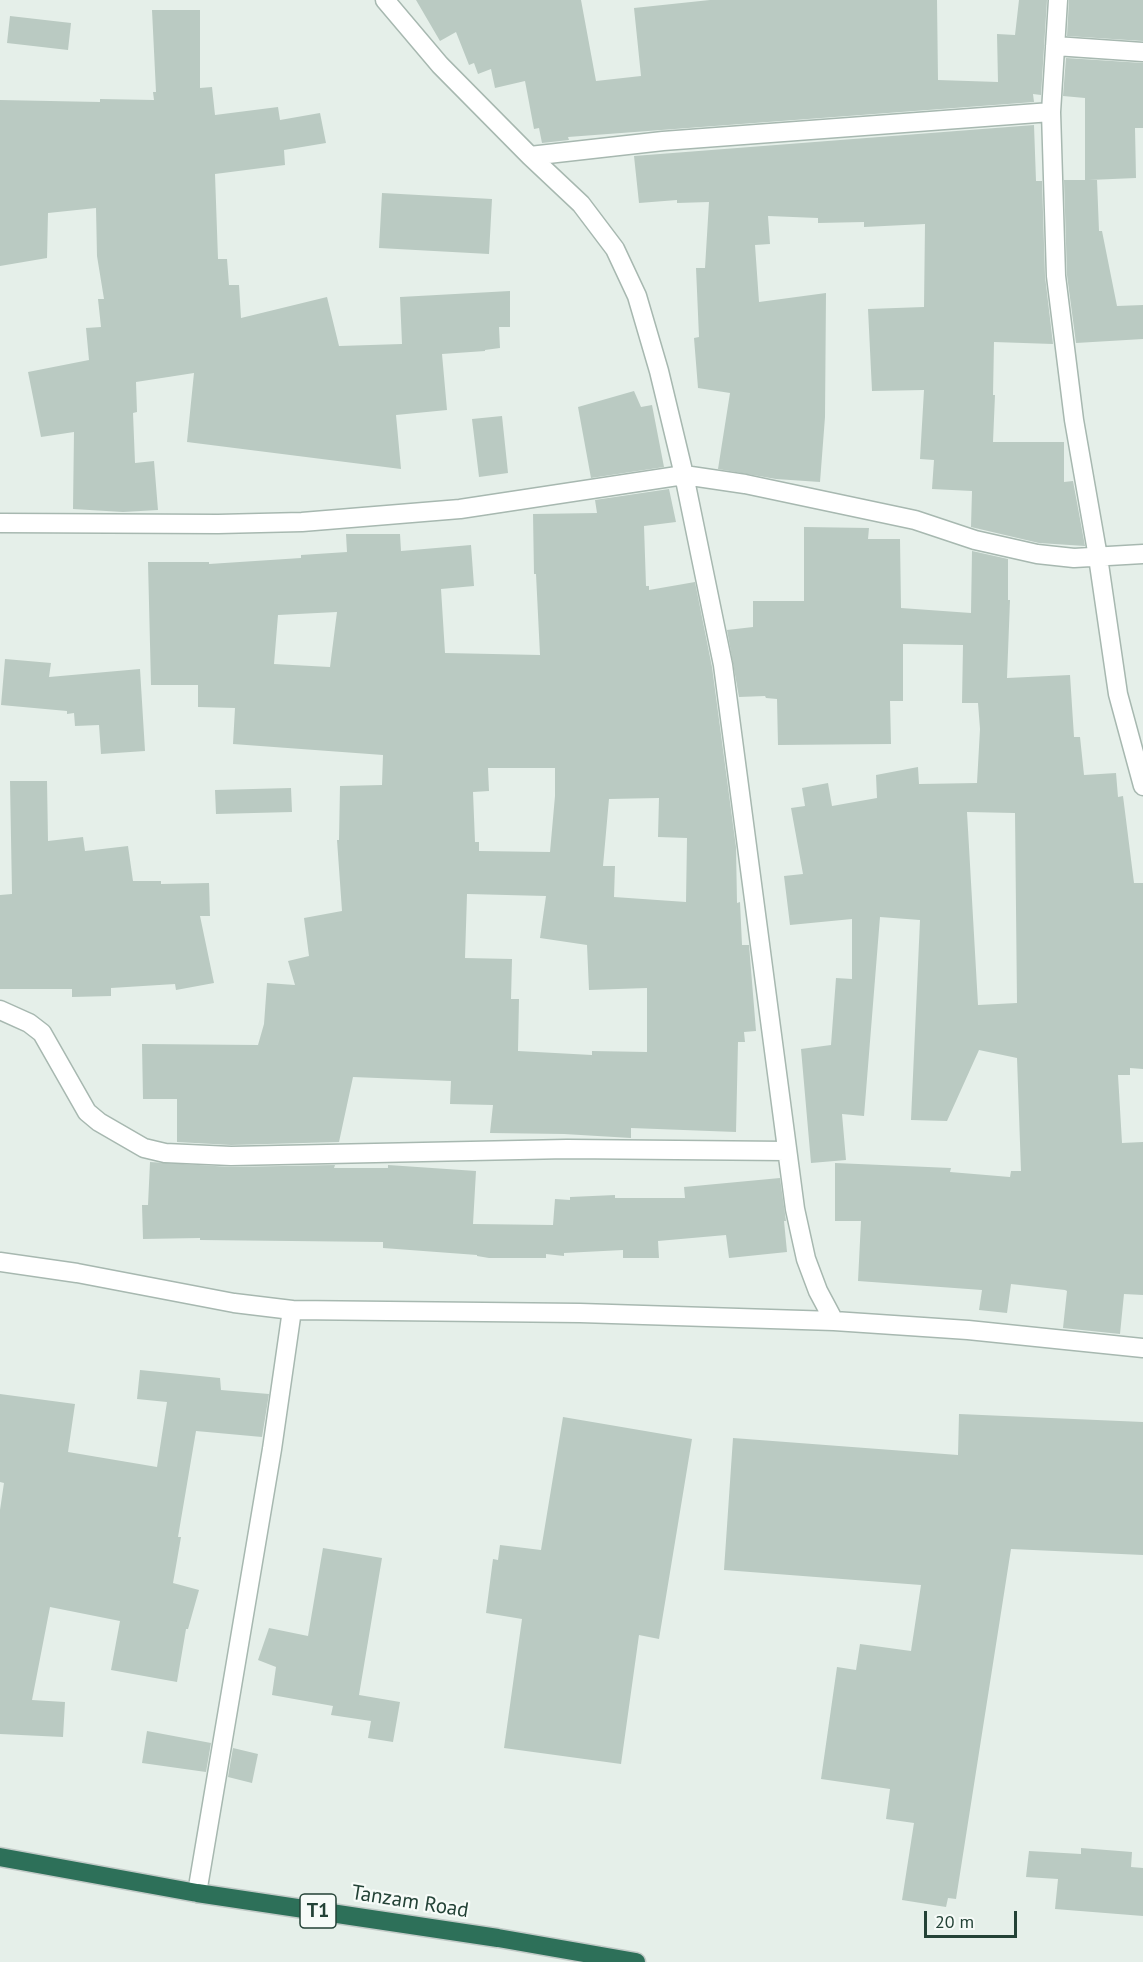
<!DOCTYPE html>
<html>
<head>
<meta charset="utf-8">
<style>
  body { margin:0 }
  #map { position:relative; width:1143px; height:1962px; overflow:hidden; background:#e5efe9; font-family:"PT Sans",sans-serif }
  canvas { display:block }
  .scale { position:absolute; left:924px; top:1911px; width:93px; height:27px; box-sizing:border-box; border:3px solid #234236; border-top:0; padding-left:8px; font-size:18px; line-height:21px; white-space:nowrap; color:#234236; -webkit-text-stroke:4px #f6fbf8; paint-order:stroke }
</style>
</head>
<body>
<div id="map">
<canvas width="1143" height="1962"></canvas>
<div class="scale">20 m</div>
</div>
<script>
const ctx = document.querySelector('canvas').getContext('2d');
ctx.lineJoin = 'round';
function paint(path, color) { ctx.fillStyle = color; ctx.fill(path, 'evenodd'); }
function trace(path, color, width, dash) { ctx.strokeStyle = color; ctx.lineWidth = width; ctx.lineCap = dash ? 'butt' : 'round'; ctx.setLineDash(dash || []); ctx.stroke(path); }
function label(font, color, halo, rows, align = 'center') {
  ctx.font = font + ' "PT Sans",sans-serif'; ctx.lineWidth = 4.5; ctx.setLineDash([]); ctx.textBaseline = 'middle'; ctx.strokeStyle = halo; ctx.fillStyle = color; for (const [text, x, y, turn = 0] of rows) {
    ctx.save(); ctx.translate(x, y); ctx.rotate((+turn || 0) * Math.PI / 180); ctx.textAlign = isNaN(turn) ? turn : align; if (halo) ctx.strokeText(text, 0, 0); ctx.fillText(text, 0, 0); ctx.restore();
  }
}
paint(new Path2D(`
  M416,0H581L596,81L641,76L634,8L710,0H937L938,80L998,82L997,34L1015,35L1019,0H1047L1041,95L1033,94L1034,102L568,137L569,140L542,143L539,128L534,129L525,81L495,88L491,69L478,74L474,63L469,65L456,32L440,41Z
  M1069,0H1143V41L1067,36Z
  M152,10H200V88L212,87L215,115L278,107L280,120L320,113L326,143L284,150L285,165L215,174L218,259H227L229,285H239L241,318L327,297L339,346L402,344L400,297L510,291V327H499L500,348L485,350V351L442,354L447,410L396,415L401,469L187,442L194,373L136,382L137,412L133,413L135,463L154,461L158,510L123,512L73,509L74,432L41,437L28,372L89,360L86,328L101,327L98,299H104L97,256L96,208L48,213L47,258L0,266V100L100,102V99L154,100L153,92H156Z
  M10,16L71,23L68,50L7,43Z
  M1066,58L1143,63V128H1135L1136,178L1089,180H1097L1099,231H1102L1117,306L1143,305V339L1076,343L1067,275L1064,180H1085V98L1063,96Z
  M1034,125L1036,181H1042L1045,276L1053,344L994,342L993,395H995L993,442H1064V482L1073,481L1085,546L1039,543L971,527L972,491L932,489L934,460L920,459L924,390L872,391L868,309L924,307L925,224L864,227V222L818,223V218L768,216L770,244L755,245L759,302L826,293L825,417L820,482L776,479L718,469L730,393L698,388L694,338L699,337L696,268H705L709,202L677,203V200L639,203L634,156Z
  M382,193L492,199L489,254L379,248Z
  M634,391L641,407L652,405L664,467L591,478L578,407Z
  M502,416L508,473L479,477L472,419Z
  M669,489L676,522L644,526L646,586H649V590L695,582L712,667L736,847L737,903L740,902L742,945H749L756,1031L744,1032L745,1042H738L736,1132L631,1128V1138L564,1134L490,1133L493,1105L450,1104L451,1081L353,1077L339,1142L231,1145L177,1142V1099H143L142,1044L258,1045L264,1024L267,983L295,985L288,961L309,956L304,918L342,911L337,840H339L340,786L382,785L383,755L233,744L235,708L198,707V685H151L148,562H209V564L301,558V555L347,552L346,534H400L401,551L471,545L474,586L441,589L445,653L540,655L536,574H534L533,514L597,513L595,500ZM337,612L330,667L274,664L278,615ZM488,768H555V796L550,852L479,851V842H475L473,792L489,791ZM659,798L658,837L687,838L686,902L614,897L615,866H603L609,799ZM467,894L546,896L540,938L587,945L589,990L647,988V1052L592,1051V1055L518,1051L519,999H511L512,959L465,958Z
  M804,527L869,528L868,539H900L901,608L971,613L972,551L1008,559V600H1010L1007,678L1070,675L1074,737H1080L1084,775L1116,773L1118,797L1123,796L1134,883H1143V1069L1130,1068V1075H1118L1122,1143L1143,1142V1295L1124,1294L1120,1334L1063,1328L1067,1291L1065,1290L1011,1284L1007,1313L979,1310L982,1290L858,1281L861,1221H835V1163L951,1168L950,1172L1010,1177L1011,1171H1021L1017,1058L979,1050L947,1121L911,1120L920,920L880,917L864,1116L842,1114L846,1160L811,1163L801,1049L831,1045L836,978L852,979V919L790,925L784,876L803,874L791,808L805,806L802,788L828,783L832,806L877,798L876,775L918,767L919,784L977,783L980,729L978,703H962L963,645L903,644V701H890L891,744L778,745L777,699L766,698L765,696L739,697L727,630L753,627V601H804ZM967,812L1015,813L1017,1003L978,1005Z
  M5,659L51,663L49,677L140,669L145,751L101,754L99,725L75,726L74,713L67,714V711L1,705Z
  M10,781H47L48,841L83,837L85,851L128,846L133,881H161V884L209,883L210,916H200L214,983L176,990L175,984L111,988V996L72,997V989H0V895L12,894Z
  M291,788L292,812L216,814L215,790Z
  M150,1162L231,1167L335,1165L334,1168H388V1165L476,1171L473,1224L553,1225L555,1199L570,1200V1197L615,1195V1198H685L684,1187L780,1178L786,1221H784L787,1252L729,1258L726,1235L658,1241L659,1258H623V1250L564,1253V1256L546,1254V1258H489L477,1256V1255L383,1248V1242L200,1240V1238L143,1239L142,1205H148Z
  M140,1370L220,1378L221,1390L269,1394L262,1437L196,1431L178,1537H181L173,1583L199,1590L188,1629H186L177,1682L111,1670L120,1621L50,1607L32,1700L65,1702L63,1737L0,1734V1510L4,1483L0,1482V1394L75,1404L68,1452L157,1467L167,1402L137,1399Z
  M959,1414L1143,1422V1555L1011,1549L956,1899L948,1898L946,1907L902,1900L914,1823L886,1819L890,1789L821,1779L837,1667L856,1670L860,1644L911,1651L921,1585L724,1570L733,1438L958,1455Z
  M563,1417L692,1439L659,1639L639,1635L621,1764L504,1748L522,1619L486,1613L493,1559L498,1560L500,1545L541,1550Z
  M323,1548L382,1558L359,1695L400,1702L393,1742L368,1738L371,1721L331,1715L333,1706L272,1695L276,1667L258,1660L269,1628L308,1636Z
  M147,1731L211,1743L206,1772L142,1763Z
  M233,1748L258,1754L252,1783L228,1777Z
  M1081,1848L1132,1852L1131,1867L1143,1868V1916L1055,1909L1058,1879L1026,1877L1029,1851L1081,1854Z`), '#bacac2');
const minor = new Path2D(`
  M385,0L440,65L530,156L581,204L615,249L637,296L659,371L684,475L723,665L795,1209L806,1259L818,1291L834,1321
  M1058,0L1051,112L1056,276L1074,420L1098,557L1118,694L1143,786
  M1055,46L1143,52
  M530,156L663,141L1051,112
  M0,523L218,524L302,522L460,509L684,475L745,484L915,520L975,540L1037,554L1074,558L1143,554
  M0,1010L29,1023L42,1033L87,1112L99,1122L144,1148L165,1153L231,1156L567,1149L786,1151
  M0,1262L77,1273L234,1303L292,1310L580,1313L834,1321L968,1330L1143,1348
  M197,1893L272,1449L292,1310`);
const highway = new Path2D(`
  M0,1857L197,1893L498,1938L636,1962`);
trace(minor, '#a7b8b0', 21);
trace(highway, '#c1cac7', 21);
trace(minor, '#fff', 18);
trace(highway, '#2d7059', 18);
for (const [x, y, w] of [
  [318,1911,36]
]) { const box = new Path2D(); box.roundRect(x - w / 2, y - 17, w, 34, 4.5); ctx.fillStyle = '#f6fbf8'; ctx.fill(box); trace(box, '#234236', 1.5); }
label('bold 20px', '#234236', null, [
  ["T1",318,1911]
]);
label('21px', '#234236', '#f6fbf8', [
  ["Tanzam Road",410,1902,9]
]);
</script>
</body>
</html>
